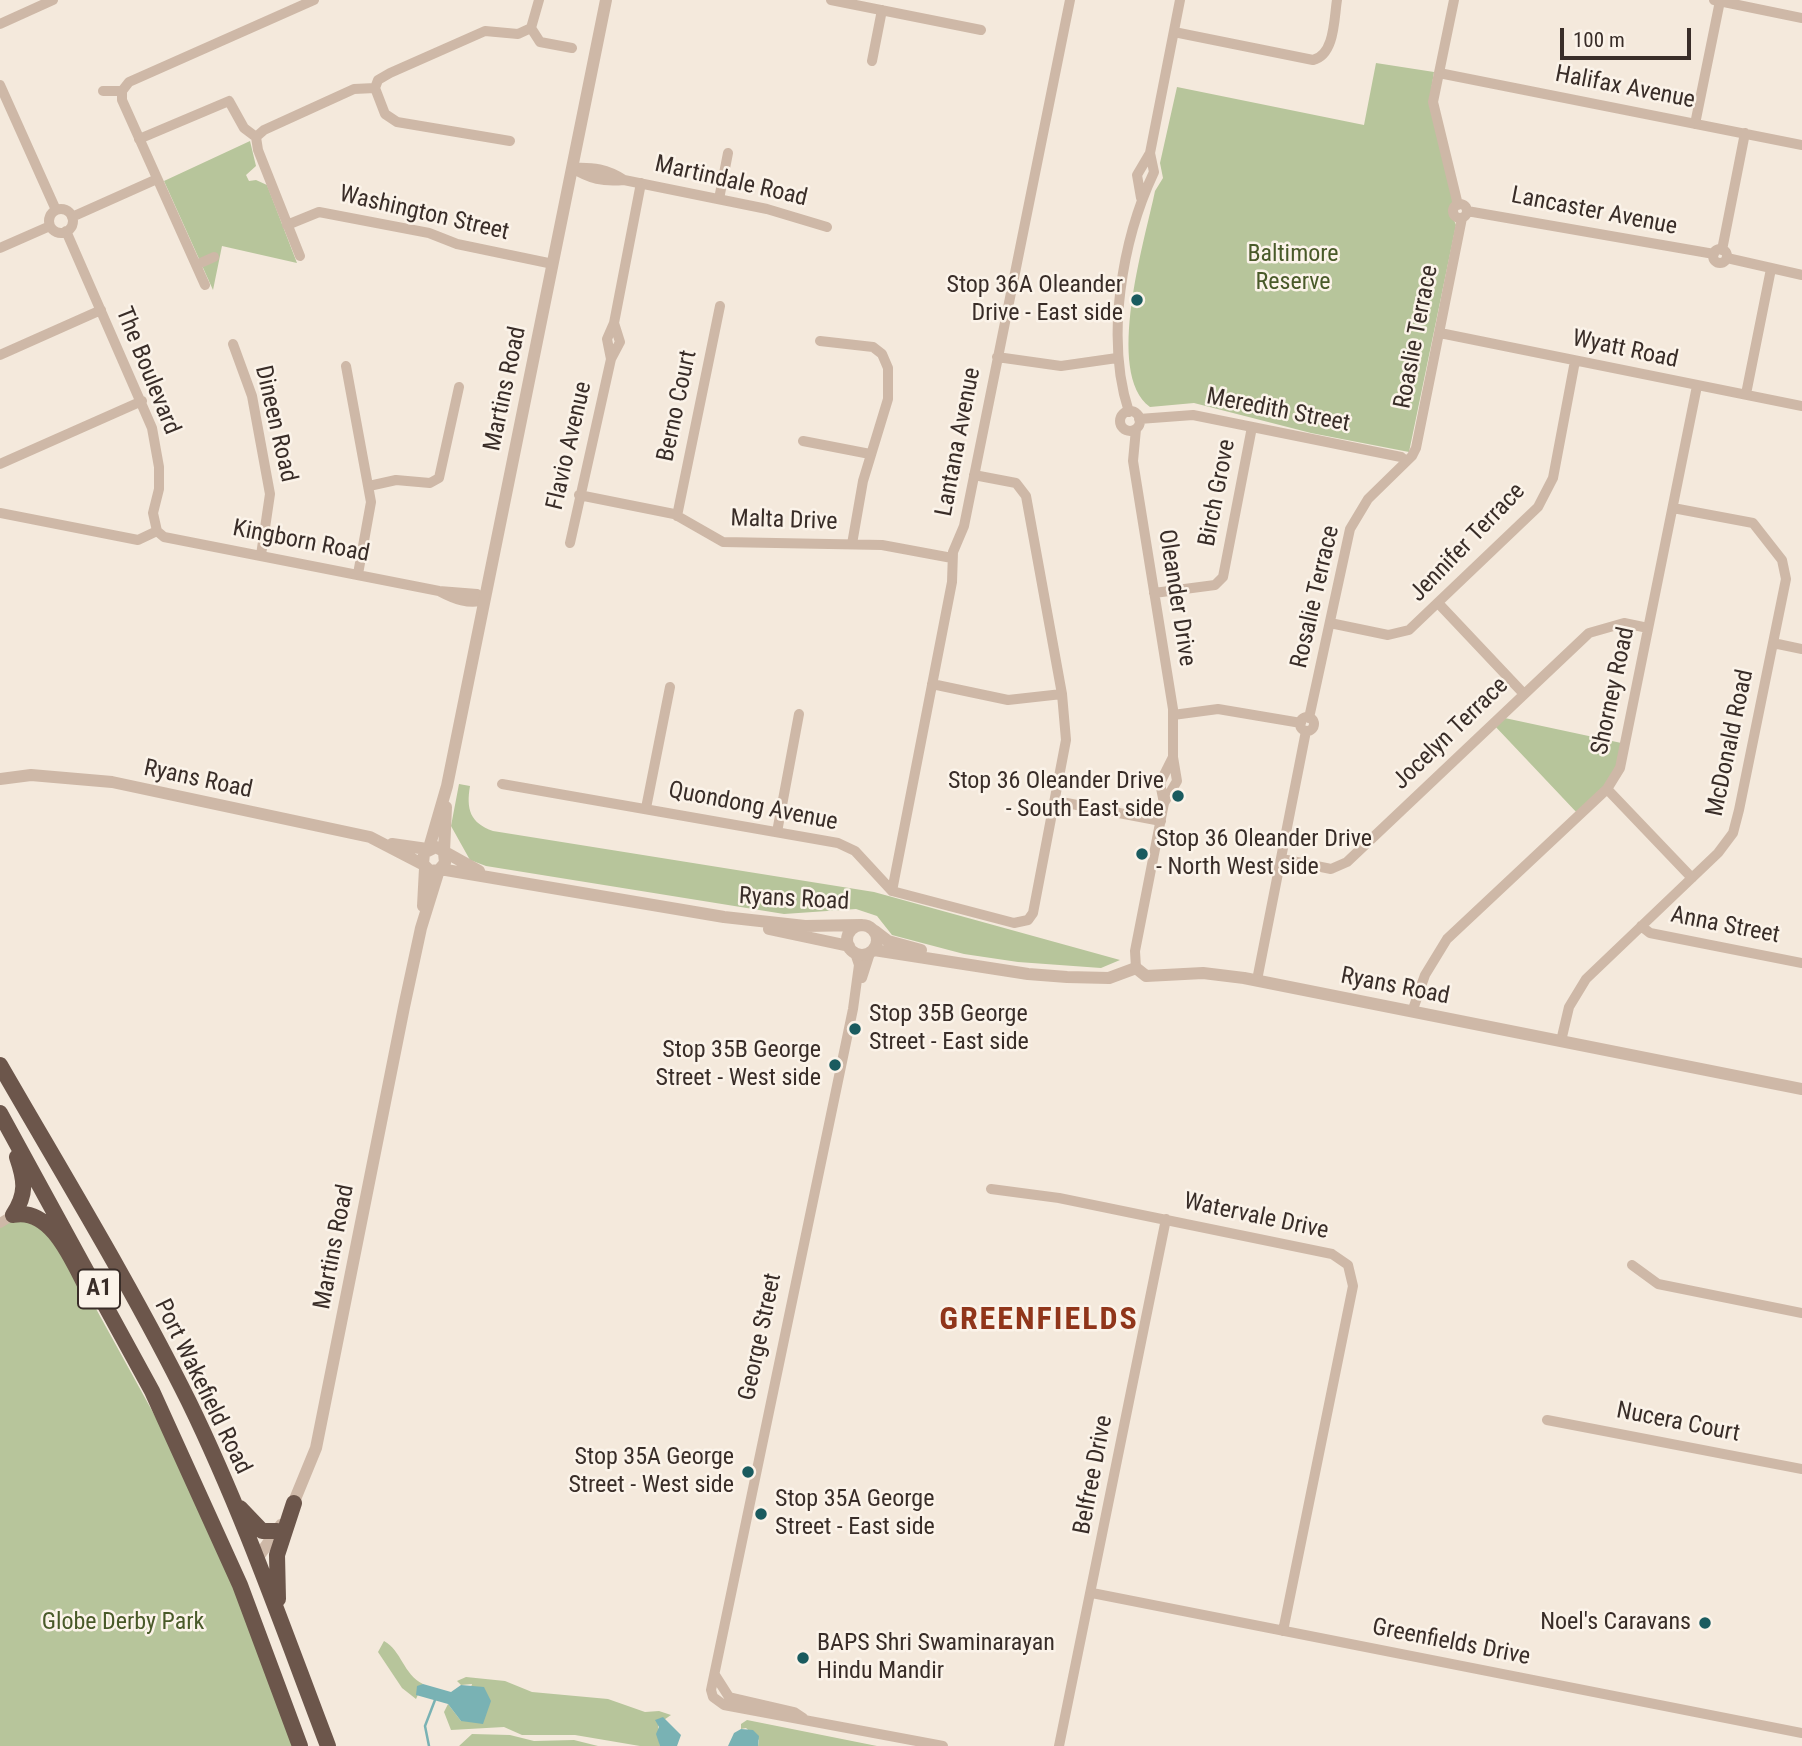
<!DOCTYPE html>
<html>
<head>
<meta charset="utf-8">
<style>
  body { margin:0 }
  #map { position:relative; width:1802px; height:1746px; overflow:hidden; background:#f4e9dc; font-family:"Roboto Condensed",sans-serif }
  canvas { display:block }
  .scale { position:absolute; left:1560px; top:28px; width:131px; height:32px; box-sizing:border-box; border:4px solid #392d28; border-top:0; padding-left:9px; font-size:21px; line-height:24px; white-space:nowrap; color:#392d28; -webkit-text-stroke:5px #fbf3e9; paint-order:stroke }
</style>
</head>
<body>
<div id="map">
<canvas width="1802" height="1746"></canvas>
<div class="scale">100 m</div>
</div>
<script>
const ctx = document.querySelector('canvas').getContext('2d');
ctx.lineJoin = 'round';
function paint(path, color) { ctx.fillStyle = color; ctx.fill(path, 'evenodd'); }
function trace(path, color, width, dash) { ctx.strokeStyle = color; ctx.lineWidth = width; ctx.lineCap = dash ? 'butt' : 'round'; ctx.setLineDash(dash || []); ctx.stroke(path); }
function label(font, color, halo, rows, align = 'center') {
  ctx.font = font + ' "Roboto Condensed",sans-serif'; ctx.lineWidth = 5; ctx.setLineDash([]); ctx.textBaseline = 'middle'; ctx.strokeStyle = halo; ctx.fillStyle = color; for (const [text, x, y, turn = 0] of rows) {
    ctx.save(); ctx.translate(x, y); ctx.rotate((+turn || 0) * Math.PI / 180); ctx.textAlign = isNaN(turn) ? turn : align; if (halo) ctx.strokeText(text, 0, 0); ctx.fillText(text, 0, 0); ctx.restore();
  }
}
paint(new Path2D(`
  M1376,63L1434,72L1431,91L1453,204L1451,213L1456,225L1409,452L1311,433L1194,403L1150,407C1104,373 1145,240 1155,191L1163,178L1160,163L1177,87L1364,125Z
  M250,141L256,166L246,175L249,181L256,180L267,185L297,263L222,246L213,290L164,181Z
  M1500,717L1626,744L1620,768L1579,815L1493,724Z
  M459,784L470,786C466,809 470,823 493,831L874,892L1120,960L1101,968L1018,962L964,954L892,935L877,916L856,909L784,914L486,866L470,860L451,826Z
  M13,1215L56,1236L172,1447L187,1467L300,1746H0V1223Z
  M384,1641C402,1651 403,1674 423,1684L416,1699L402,1688L378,1652Z
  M466,1677L505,1681L532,1692L608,1699L645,1712L659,1711L671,1715L658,1724L660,1746H640L575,1735H522L504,1727L451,1730L444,1712L448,1704L461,1721L472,1684L461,1685L457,1681Z
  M747,1720L877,1746H758L759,1740L746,1728L741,1729V1724Z
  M472,1734L510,1735L534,1741L574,1740L598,1746H459Z`), '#b7c59b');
paint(new Path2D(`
  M423,1684L451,1692L461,1685L484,1687L491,1701L483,1724L461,1721L448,1704L416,1695L417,1686Z
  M663,1717L681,1735L677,1746H660L656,1734L659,1727L655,1720Z
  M741,1729L753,1730L759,1736L758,1746H728L734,1733Z`), '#79b2b4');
trace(new Path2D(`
  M429,1746L425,1726L435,1700`), '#79b2b4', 2.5);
trace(new Path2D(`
  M831,0L981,30
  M1454,0L1433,102L1458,205
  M1714,0L1802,18
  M0,24L53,0
  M531,28L540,42L572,48
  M531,28L539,0
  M1174,32L1313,60C1335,55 1334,18 1337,0
  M872,61L882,10
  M1439,73L1802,145
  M0,85L56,210
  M103,91H122
  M122,91L129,82L314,0
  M122,91V100L205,285
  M1695,124L1720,1
  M256,137L264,130L354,89L375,88
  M256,137L258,150L300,256
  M139,139L229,101L244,128L256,137
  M510,141L397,122L385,114L375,88L378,80L390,73L485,31L518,34L531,28
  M572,168C590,179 603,182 624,180L767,209L827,227
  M573,168C593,167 607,169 624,180
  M1141,198L1137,175L1150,153L1180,0
  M719,199L728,153
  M1453 211a7 7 0 1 1 14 0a7 7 0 1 1-14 0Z
  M49 221a12 12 0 1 1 24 0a12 12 0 1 1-24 0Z
  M1467,211L1714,254
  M72,217L157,179
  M287,225L319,212L429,233L457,244L553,264
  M66,231L152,428L159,467V489L153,513L157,531
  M0,248L50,226
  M1713 256a7 7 0 1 1 14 0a7 7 0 1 1-14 0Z
  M1722,250L1745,133
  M1727,258L1802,275
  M196,265L214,257
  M1440,333L1802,406
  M820,341L873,347L882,354L888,368V399L863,481L852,544
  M233,344L252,396L270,494L261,555
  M0,355L101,310
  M997,357L1061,366L1117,358
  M611,359L607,339L614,323L641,183
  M346,366L371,502L358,574
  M1746,394L1771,269
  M1120 421a10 10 0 1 1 20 0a10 10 0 1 1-20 0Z
  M1129,412C1105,339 1122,240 1154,172L1150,153
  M1139,419L1193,415L1401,457L1406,461
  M803,441L870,454
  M0,464L142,401
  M369,486L396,480L430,483L439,478L459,387
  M579,495L674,514L723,542L882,545L952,558
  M0,513L138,540L157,531
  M677,516L720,306
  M157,531L164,537L439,591L477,594L485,600
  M570,543L611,359L620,342L614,323
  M439,591C454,599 469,605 485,600
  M1154,593L1215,585L1223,577L1252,427
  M1439,604L1524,694
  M1330,623L1388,635L1409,630L1538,507L1553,478L1575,361
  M1773,643L1802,649
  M932,684L1008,700L1062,694
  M1173,715L1218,709L1301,723
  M1300 724a7 7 0 1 1 14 0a7 7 0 1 1-14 0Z
  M1309,718L1350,529L1368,499L1412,456L1416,448L1462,218
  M502,784L838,843L855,851L892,891L1014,923L1028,920L1033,913L1066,740L1062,694L1026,496L1016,483L974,475
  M1607,789L1692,878
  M1056,801L1161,821
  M1164,803L1160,783L1173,757
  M646,808L670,687
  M777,832L799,714
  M1282,859L1331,869L1347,862L1589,633L1624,623L1648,628
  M892,891L952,582L953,552L964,526L1070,0
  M1641,926L1650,933L1802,963
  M855,953L859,965L853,1009L711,1690L713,1697L724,1705L943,1746
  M1136,968L1135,951L1164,803L1177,781L1173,757V709L1133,461L1136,429
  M862,978L870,953
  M1257,980L1306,731
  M1412,1012L1425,975L1447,939L1607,789L1620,768L1697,386
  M1561,1041L1569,1007L1586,979L1718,853L1733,833L1739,810L1786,579L1782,560L1753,523L1673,508
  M991,1189L1059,1198L1332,1254L1348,1265L1353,1286L1283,1631
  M0,1223L13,1215
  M1632,1265L1658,1284L1802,1313
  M1547,1420L1802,1469
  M1092,1593L1802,1733
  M715,1675L729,1697L794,1712L803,1718
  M1059,1746L1166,1219`), '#ceb8a7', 10);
trace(new Path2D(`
  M0,779L31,775L112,782L370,837L424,865
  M392,844L427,849
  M429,848L447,786L606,0
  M444,852L446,807
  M444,853L445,863L439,870L430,871L423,864L424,853L436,847L479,871
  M440,869L724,917L805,926L862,925
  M423,906L425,868
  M847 940a15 15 0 1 1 30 0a15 15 0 1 1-30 0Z
  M769,929L849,946
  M875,931L888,941L921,950
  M874,950L1028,974L1067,977L1109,978L1136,968L1146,976L1203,973L1244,978L1802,1089
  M291,1509L316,1448L404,1007L421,928L439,870
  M256,1560L281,1525`), '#ceb8a7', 12);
trace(new Path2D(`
  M0,1065C64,1176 132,1287 189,1402C243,1513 284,1631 328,1746
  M0,1113L152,1391L240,1585L300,1746
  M13,1215C54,1206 75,1268 92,1298
  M13,1215C27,1194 25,1180 17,1157
  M240,1508L262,1531H277
  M278,1599L277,1555L294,1503`), '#6c564b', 16);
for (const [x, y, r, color] of [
  [1137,300,7,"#1a5b5f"],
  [1178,796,7,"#1a5b5f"],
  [1142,854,7,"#1a5b5f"],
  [855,1029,7,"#1a5b5f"],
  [835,1065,7,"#1a5b5f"],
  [748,1472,7,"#1a5b5f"],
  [761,1514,7,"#1a5b5f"],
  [1705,1623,7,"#1a5b5f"],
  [803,1658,7,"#1a5b5f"]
]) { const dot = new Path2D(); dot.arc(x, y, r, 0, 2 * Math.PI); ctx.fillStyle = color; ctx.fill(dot); trace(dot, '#fbf3e9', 2.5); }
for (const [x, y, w] of [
  [99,1289,42]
]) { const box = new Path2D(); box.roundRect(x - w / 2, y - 19.5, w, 39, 5); ctx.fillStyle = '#fbf3e9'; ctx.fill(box); trace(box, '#392d28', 2); }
label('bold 23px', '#392d28', null, [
  ["A1",99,1289]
]);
label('24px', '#392d28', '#fbf3e9', [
  ["Halifax Avenue",1625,88,11],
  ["Martindale Road",731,182,13],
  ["Lancaster Avenue",1594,212,11],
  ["Washington Street",424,214,13],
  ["Roaslie Terrace",1417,337,-79],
  ["Wyatt Road",1625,350,12],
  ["The Boulevard",147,371,68],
  ["Martins Road",506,389,-78],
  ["Berno Court",678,406,-78],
  ["Meredith Street",1278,411,11],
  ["Dineen Road",275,424,77],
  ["Lantana Avenue",959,442,-79],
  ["Flavio Avenue",570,446,-77],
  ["Birch Grove",1218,493,-79],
  ["Malta Drive",784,521,2],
  ["Kingborn Road",301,542,11],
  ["Jennifer Terrace",1468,543,-46],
  ["Rosalie Terrace",1316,597,-77],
  ["Oleander Drive",1176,598,81],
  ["Shorney Road",1614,691,-78],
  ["Jocelyn Terrace",1451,734,-44],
  ["McDonald Road",1731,743,-78],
  ["Ryans Road",198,780,12],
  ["Quondong Avenue",753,807,11],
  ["Ryans Road",794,900,3],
  ["Anna Street",1725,926,11],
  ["Ryans Road",1395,987,11],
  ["Watervale Drive",1256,1217,12],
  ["Martins Road",335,1247,-79],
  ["George Street",761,1337,-78],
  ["Port Wakefield Road",202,1387,64],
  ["Nucera Court",1678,1423,11],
  ["Belfree Drive",1094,1475,-79],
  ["Greenfields Drive",1451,1643,11]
]);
label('24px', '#495a29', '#fbf3e9', [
  ["Baltimore",1293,255],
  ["Reserve",1293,283],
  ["Globe Derby Park",123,1623]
]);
label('24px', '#392d28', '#fbf3e9', [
  ["Stop 36A Oleander",1123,286],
  ["Drive - East side",1123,314],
  ["Stop 36 Oleander Drive",1164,782],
  ["- South East side",1164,810],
  ["Stop 36 Oleander Drive",1156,840,"left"],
  ["- North West side",1156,868,"left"],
  ["Stop 35B George",869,1015,"left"],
  ["Street - East side",869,1043,"left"],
  ["Stop 35B George",821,1051],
  ["Street - West side",821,1079],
  ["Stop 35A George",734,1458],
  ["Street - West side",734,1486],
  ["Stop 35A George",775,1500,"left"],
  ["Street - East side",775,1528,"left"],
  ["Noel's Caravans",1691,1623],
  ["BAPS Shri Swaminarayan",817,1644,"left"],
  ["Hindu Mandir",817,1672,"left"]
], 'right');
ctx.letterSpacing = '2px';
label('bold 32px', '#90351a', '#fbf3e9', [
  ["GREENFIELDS",1039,1321]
]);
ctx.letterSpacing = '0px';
</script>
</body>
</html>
